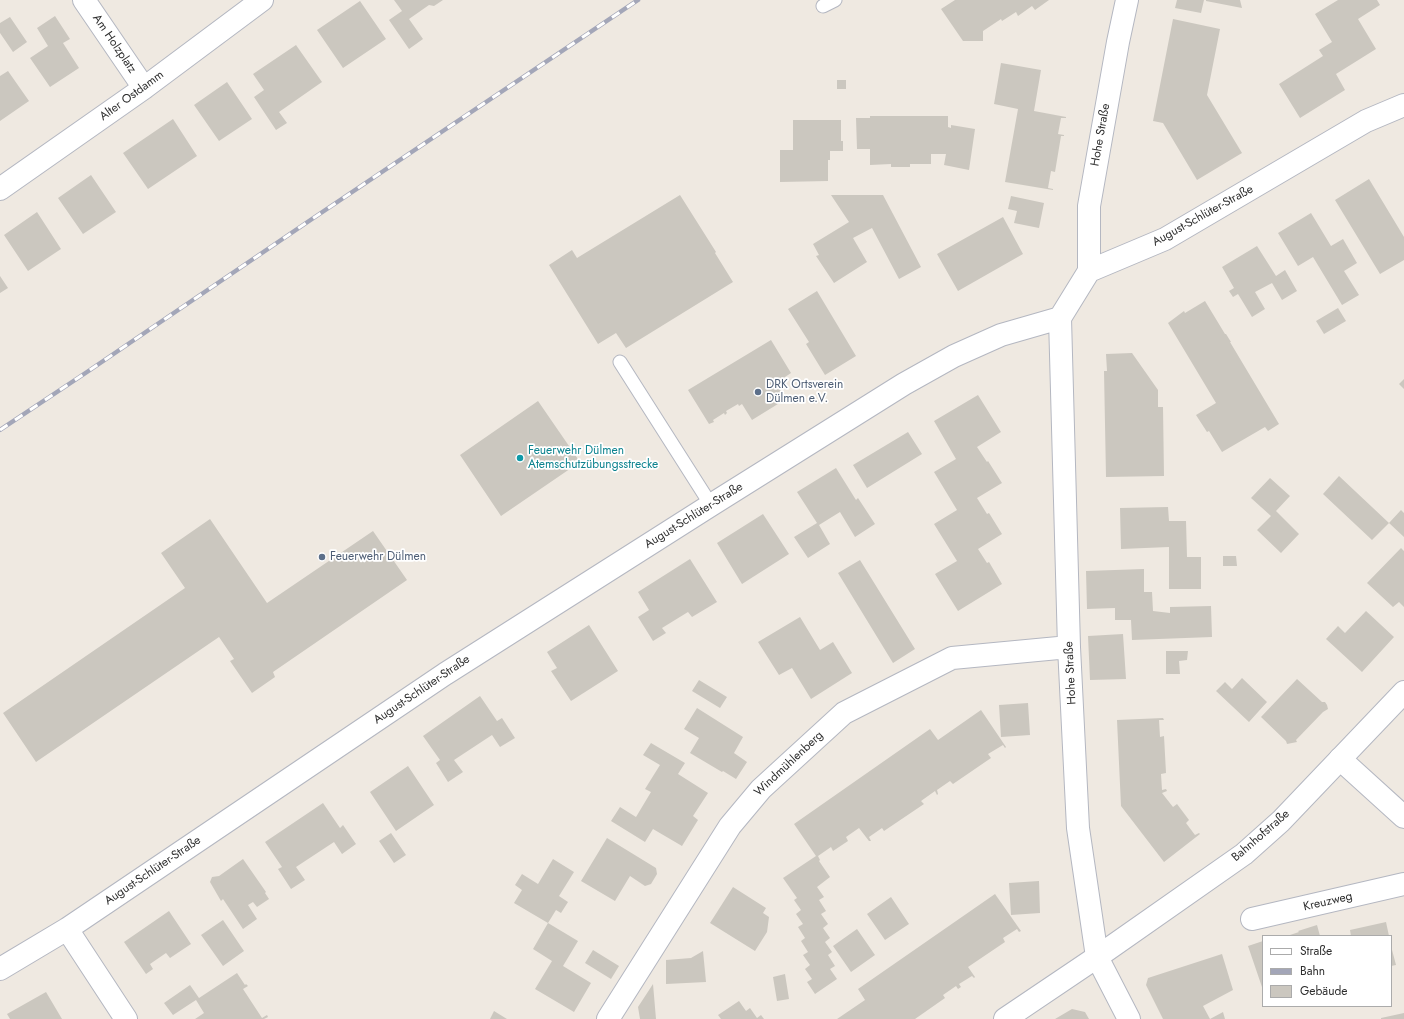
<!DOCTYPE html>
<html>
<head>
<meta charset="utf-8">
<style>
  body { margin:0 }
  #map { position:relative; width:1404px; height:1019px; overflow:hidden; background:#efe9e1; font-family:Jost,sans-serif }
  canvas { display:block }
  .legend { position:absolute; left:1262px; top:935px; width:130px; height:72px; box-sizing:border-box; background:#fff; border:1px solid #ababab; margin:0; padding:5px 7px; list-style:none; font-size:12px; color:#2e2e2e }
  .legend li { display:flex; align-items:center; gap:8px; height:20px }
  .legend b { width:20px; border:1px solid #ababab }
</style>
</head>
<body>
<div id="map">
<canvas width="1404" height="1019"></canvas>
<ul class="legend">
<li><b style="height:5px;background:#fff"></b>Straße</li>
<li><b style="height:5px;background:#a3a6b8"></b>Bahn</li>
<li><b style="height:11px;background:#cbc7bf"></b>Gebäude</li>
</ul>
</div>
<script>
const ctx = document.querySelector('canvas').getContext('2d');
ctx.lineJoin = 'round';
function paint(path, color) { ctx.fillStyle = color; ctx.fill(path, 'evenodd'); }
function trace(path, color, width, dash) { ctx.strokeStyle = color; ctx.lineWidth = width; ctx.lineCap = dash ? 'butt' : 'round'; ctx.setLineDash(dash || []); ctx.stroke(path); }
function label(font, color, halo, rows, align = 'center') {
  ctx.font = font + ' Jost,sans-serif'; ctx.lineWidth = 3.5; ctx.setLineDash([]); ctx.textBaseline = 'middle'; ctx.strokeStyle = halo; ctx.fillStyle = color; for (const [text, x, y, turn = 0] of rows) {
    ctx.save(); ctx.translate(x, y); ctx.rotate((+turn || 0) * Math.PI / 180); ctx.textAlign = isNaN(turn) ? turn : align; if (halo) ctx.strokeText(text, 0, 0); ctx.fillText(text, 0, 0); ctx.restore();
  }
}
paint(new Path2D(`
  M394,0H443L434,6L429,5L409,19L423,39L409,49L389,20L402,11Z
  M955,0H1049L1035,10L1032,6L1018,16L1016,12L1002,21L1001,19L983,31V41H963L941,9Z
  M1177,0H1204L1201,13L1175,8Z
  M1206,0H1240L1242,8L1206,1Z
  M1338,0H1377L1380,5L1358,19L1376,49L1336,74L1345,90L1300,118L1279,84L1323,56L1319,50L1332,42L1315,14Z
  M360,1L386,39L343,68L317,30Z
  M55,16L70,39L63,43L79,68L50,87L30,58L48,46L37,28Z
  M10,17L27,42L13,52L0,33V23Z
  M1173,19L1220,29L1207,95L1242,153L1197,180L1163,123L1153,121Z
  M296,45L322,82L279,112L287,123L276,130L254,97L264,90L253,74Z
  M1001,63L1041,70L1034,111L1066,117V118H1061L1058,134L1064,135V136H1061L1055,172L1051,171L1048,188L1053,189V190L1005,182L1018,109L994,104Z
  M8,71L29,101L0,121V76Z
  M837,80H846V89H837Z
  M227,82L252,119L219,141L194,105Z
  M870,116H948V127L951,128V125L975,129L969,170L944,165L946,154H931V164H910V167H891V164L870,165V149H857L856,118H870Z
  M173,119L197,156L148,189L123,153Z
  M793,120H841V141H843V151H830V160H828V181L780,182V150H793Z
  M91,175L116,212L83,234L58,198Z
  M1369,179L1404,237V260L1380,274L1335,200Z
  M680,195L716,252L715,253L733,282L626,348L616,333L598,344L549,265L572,250L577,258Z
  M831,195H883L921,267L899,279L872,228L853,238L867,262L834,283L816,256L819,255L813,244L849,222Z
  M1011,196L1044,203L1039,228L1014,223L1017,211L1008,209Z
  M37,212L61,249L28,271L4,235Z
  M1311,213L1331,246L1343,239L1357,263L1344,271L1359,295L1342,305L1313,257L1298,266L1278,233Z
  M1003,217L1023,254L958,291L937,254Z
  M1257,246L1276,276L1285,270L1297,291L1282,300L1272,283L1255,292L1265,309L1252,317L1238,294L1233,297L1229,291L1234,288L1222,267Z
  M0,276L8,288L0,293Z
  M817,291L856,356L825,375L806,344L809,342L788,309Z
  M1205,301L1225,334H1226L1231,342H1230L1279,424L1268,431L1265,427L1222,452L1209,431L1207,432L1196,415L1216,403L1168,323L1184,311L1185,313Z
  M1338,308L1346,321L1324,334L1316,321Z
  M771,340L791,373L776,383L786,399L752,420L742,404L739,406L738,404L726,411L727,413L725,415L724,413L713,420L714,422L709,424L688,390Z
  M1132,353L1158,390V407H1163L1164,476L1106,477L1104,371H1107L1106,354Z
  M1404,379V389L1399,384Z
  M978,395L1001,432L977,447L987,462L988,461L1002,483L977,498L987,514L989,513L1002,534L978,549L987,563L989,562L1002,584L958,611L935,574L957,561L934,524L957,510L934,472L956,459L934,421Z
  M538,401L580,462L501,516L460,455Z
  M908,432L922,454L867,488L853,465Z
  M836,468L856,500L858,498L875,524L855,537L840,512L819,525L830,544L808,558L794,537L817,523L797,492Z
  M1339,476L1389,523L1401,510L1404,513V537L1389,523L1372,540L1323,494Z
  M1270,478L1290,496L1276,511L1299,534L1281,553L1257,530L1271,516L1251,498Z
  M1168,507L1169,521H1186L1187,557H1201V589H1169V547L1121,549L1120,508Z
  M763,514L789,554L742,584L717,543Z
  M210,519L267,603L373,531L407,580L273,672L275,677L252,693L230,661L234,659L219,637L36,762L3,713L185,588L161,553Z
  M1401,548L1404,551V607L1399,602L1393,607L1367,583Z
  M1223,556H1236L1237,566H1223Z
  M690,559L717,602L692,617L688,612L662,628L666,633L653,641L638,617L649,610L638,592Z
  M860,560L915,649L893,663L838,573Z
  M1144,569V592H1152L1153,611L1170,613V607L1211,606L1212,637L1132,640L1131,620H1115V608L1087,609L1086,571Z
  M1366,611L1394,637L1362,672L1326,639L1338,626L1345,633Z
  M800,617L820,650L833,642L852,673L811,699L792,668L779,675L758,642Z
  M589,625L618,671L571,701L551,671L557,668L547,652Z
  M1123,634L1126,679L1090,680L1088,636Z
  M1166,651H1188L1187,660L1179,661L1180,674H1166Z
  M1242,678L1267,702L1249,722L1216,691L1225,682L1232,689Z
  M1297,679L1322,702H1325L1327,705L1328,709L1323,712L1296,740L1297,742L1287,744L1286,741L1261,717Z
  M699,680L727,697L720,708L692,691Z
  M480,696L497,721L502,718L515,738L500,747L492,735L454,760L463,772L448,782L436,763L440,760L423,736Z
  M1028,703L1030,735L1001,737L999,705Z
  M697,708L743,737L734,753L747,762L736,779L723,771L722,772L690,753L699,738L684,729Z
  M981,710L1006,747L1005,748L1003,745L988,754L991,758L953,784L950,781L937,790L938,794L937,795L935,791L921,801L924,804L884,831L882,828L869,837L871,841H869L859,828L846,837L848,841L833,851L831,847L818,856L820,860L819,861L830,877L817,887L824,897L819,900L826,911L821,914L828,924L823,928L830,938L825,942L832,952L828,955L835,966L830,969L837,979L815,994L807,982L812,979L805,969L810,965L803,955L808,952L801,941L805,938L798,927L803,924L796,914L801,910L794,900L797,898L783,878L816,856L794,824L930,729L938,740Z
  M1163,718L1164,720H1159L1160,737L1164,736L1166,773L1161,774L1162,790L1166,789L1167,791L1162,793L1173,807L1177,804L1189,820L1186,823L1195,835L1199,833L1200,834L1164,862L1121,806L1117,720Z
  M651,743L685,763L678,774L708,793L693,816L698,820L682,846L653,829L645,842L611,821L620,807L636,817L651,792L645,789L660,765L643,755Z
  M408,766L434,805L396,831L370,792Z
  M323,803L340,828L343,825L356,844L342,854L334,842L296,867L305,880L291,889L278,869L282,867L265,842Z
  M391,833L406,855L394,863L379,841Z
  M607,838L656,868L657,874L651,884L645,886L630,876L615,901L581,881Z
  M243,859L266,892L265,893L269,899L257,907L253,902L248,905L257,919L243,929L223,899L221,901L210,882L212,877L219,876Z
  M553,859L574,872L559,896L568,902L561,913L556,910L548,923L514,903L522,890L515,885L522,874L538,884Z
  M1039,881L1040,913L1011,915L1009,883Z
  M733,887L766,908L763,913L769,917L767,932L755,951L710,923Z
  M995,894L1021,931L1019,932L1017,929L1003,938L1005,942L968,967L975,977L974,978L972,976L959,984L961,987L958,989L956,986L943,995L945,998L915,1019H837L865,1000L858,989Z
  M891,897L909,924L885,940L867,914Z
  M169,911L191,944L170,958L166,953L150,964L153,969L146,974L124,942Z
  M223,920L244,951L223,966L201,935Z
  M1386,922L1389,936H1351L1350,930Z
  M548,923L578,941L563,966L591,983L574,1012L535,989L552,961L533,949Z
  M1317,925L1320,936H1287L1299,932L1298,931Z
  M857,929L875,955L851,972L833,946Z
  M1263,941V990L1248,946Z
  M1391,946L1396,965L1391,966Z
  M593,950L619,966L611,979L585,963Z
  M703,951L706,982L666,984V960L691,958Z
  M1222,954L1233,990L1203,1006L1210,1019L1223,1012L1225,1019H1163L1146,985L1148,978Z
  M237,973L245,985L246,984L248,986L243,989L262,1018L267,1015L268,1017L264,1019H195L204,1013L196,1000L173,1015L164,1003L190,985L199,998Z
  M785,974L789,999L777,1001L773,977Z
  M653,984L656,1019H640L638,1007Z
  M46,992L62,1019H10L7,1014Z
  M739,1001L746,1011L750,1008L757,1018L761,1015L764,1019H721L718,1015Z
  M1072,1009L1085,1012L1089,1019H1055Z
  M494,1011L507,1019H490Z
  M1404,1013V1019H1381V1018Z`), '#cbc7bf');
const service = new Path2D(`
  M823,6L835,0
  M620,362L711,505`);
const minor = new Path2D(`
  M84,0L144,88
  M0,189L144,88L262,0
  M1089,271V206L1118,42L1127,0
  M1060,318L1069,647L1078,828L1097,957L1129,1019
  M1340,759L1404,817
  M1252,919L1404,884
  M67,929L126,1019
  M0,969L67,929L445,674L711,505L904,384L954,356L1001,335L1060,318L1089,271L1165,239L1366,121L1404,105
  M608,1019L730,826L761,789L844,713L952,658L1069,647`);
const tertiary = new Path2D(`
  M1005,1019L1097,957L1244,854L1281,821L1404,692`);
trace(service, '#b4b7c1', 15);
trace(minor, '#b4b7c1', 24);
trace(tertiary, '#b4b7c1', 24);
trace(service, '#fff', 13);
trace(minor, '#fff', 22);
trace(tertiary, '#fff', 22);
const rail = new Path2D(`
  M0,430L87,372L309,221L638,0`);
trace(rail, '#a3a6b8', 4.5);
trace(rail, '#fff', 3, [9]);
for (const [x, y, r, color] of [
  [758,392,4,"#5c6f8a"],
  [520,458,4,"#0f9aa8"],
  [322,557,4,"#5c6f8a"]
]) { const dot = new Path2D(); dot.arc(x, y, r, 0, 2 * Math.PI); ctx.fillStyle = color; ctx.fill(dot); trace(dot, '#fff', 1.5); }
label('12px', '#2e2e2e', '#fff', [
  ["Am Holzplatz",114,44,56],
  ["Alter Ostdamm",132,96,-36],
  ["Hohe Straße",1101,135,-80],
  ["August-Schlüter-Straße",1203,216,-29],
  ["August-Schlüter-Straße",694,516,-32],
  ["Hohe Straße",1071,673,-93],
  ["August-Schlüter-Straße",422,690,-34],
  ["Windmühlenberg",789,764,-43],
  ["Bahnhofstraße",1261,836,-41],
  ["August-Schlüter-Straße",153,871,-34],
  ["Kreuzweg",1328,902,-13]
]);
label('12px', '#4e5e75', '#fff', [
  ["DRK Ortsverein",766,385],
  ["Dülmen e.V.",766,399],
  ["Feuerwehr Dülmen",330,557]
], 'left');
label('12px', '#0d838f', '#fff', [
  ["Feuerwehr Dülmen",528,451],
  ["Atemschutzübungsstrecke",528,465]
], 'left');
</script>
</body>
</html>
